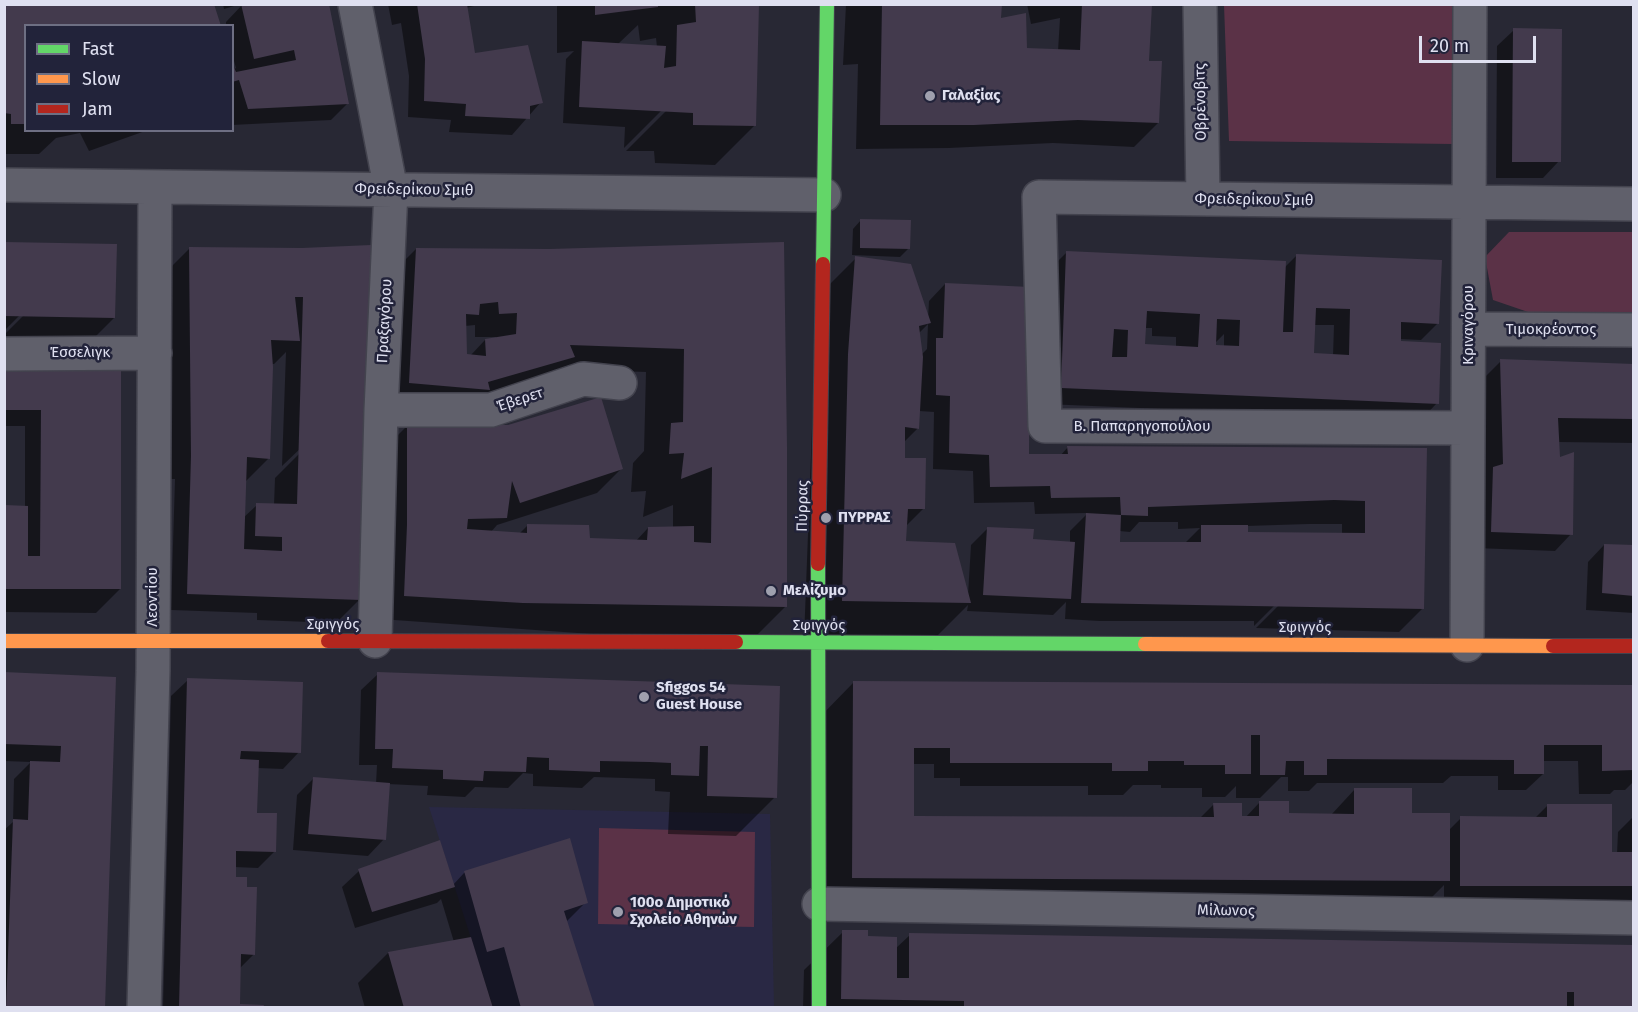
<!DOCTYPE html>
<html>
<head>
<meta charset="utf-8">
<style>
  body { margin:0 }
  #map { position:relative; width:1638px; height:1012px; overflow:hidden; background:#282834; font-family:"Fira Sans",sans-serif }
  canvas { display:block }
  .frame { position:absolute; inset:0; border:6px solid #dfe0f0; pointer-events:none }
  .legend { position:absolute; left:24px; top:24px; width:210px; height:108px; box-sizing:border-box; background:#22233a; border:2px solid #6e6f83; margin:0; padding:8px 10px; list-style:none; font-size:18px; color:#dfe0f0 }
  .legend li { display:flex; align-items:center; gap:12px; height:30px }
  .legend b { width:30px; border:2px solid #6e6f83 }
  .scale { position:absolute; left:1419px; top:36px; width:117px; height:27px; box-sizing:border-box; border:3px solid #dfe0f0; border-top:0; padding-left:8px; font-size:18px; line-height:21px; white-space:nowrap; color:#dfe0f0; -webkit-text-stroke:4px #22233a; paint-order:stroke }
</style>
</head>
<body>
<div id="map">
<canvas width="1638" height="1012"></canvas>
<div class="frame"></div>
<ul class="legend">
<li><b style="height:8px;background:#63d668"></b>Fast</li>
<li><b style="height:8px;background:#ff974d"></b>Slow</li>
<li><b style="height:8px;background:#b3261e"></b>Jam</li>
</ul>
<div class="scale">20 m</div>
</div>
<script>
const ctx = document.querySelector('canvas').getContext('2d');
ctx.lineJoin = 'round';
function paint(path, color) { ctx.fillStyle = color; ctx.fill(path, 'evenodd'); }
function trace(path, color, width, dash) { ctx.strokeStyle = color; ctx.lineWidth = width; ctx.lineCap = dash ? 'butt' : 'round'; ctx.setLineDash(dash || []); ctx.stroke(path); }
function label(font, color, halo, rows, align = 'center') {
  ctx.font = font + ' "Fira Sans",sans-serif'; ctx.lineWidth = 5; ctx.setLineDash([]); ctx.textBaseline = 'middle'; ctx.strokeStyle = halo; ctx.fillStyle = color; for (const [text, x, y, turn = 0] of rows) {
    ctx.save(); ctx.translate(x, y); ctx.rotate((+turn || 0) * Math.PI / 180); ctx.textAlign = isNaN(turn) ? turn : align; if (halo) ctx.strokeText(text, 0, 0); ctx.fillText(text, 0, 0); ctx.restore();
  }
}
paint(new Path2D(`
  M429,807L770,814L774,1007H493Z`), '#292844');
paint(new Path2D(`
  M1224,5H1454L1452,144L1229,141Z
  M1509,232H1633V313L1528,312L1493,300L1485,257Z
  M599,828L755,832L754,927L598,924Z`), '#5b3247');
paint(new Path2D(`
  M4,4L26,26V130H148L89,151L80,133L56,138L39,154H4Z
  M223,4H241L224,9Z
  M243,4H327L347,104L331,120L232,125V66L234,69L236,68L232,54V26H226V22Z
  M388,4H482L466,8L473,55L541,102L512,135L449,132L451,120L408,117L409,76L401,23L392,25Z
  M557,4H757L754,126L715,165L655,163L654,151H626L666,111H661L624,148L625,127L563,123L566,59L574,51L557,53ZM638,25L640,41L656,38L657,47L618,44Z
  M846,4H1001L1000,19L1026,50L1058,51L1060,18L1031,24L1027,4H1150L1147,62L1158,123L1134,147L1053,143L949,148L856,149L858,64L843,65Z
  M1514,30L1559,161L1543,178H1496L1497,46Z
  M861,220L908,249L900,257L852,255L853,229Z
  M4,244L114,318L90,342L4,340V335L27,312L25,310L4,331Z
  M686,247L786,606L747,645L380,619L391,442L407,426L621,469L597,493L497,525L491,532L519,534L527,526L589,540L635,542L648,528H673V505L643,517L646,491L631,492L633,463L644,451L646,372L561,369L549,381L477,401L386,407L392,273L416,249L478,252ZM475,325V337H496V339L485,340L470,356L465,355V326Z
  M190,248L302,250L360,599L336,623L257,620V613L171,610L175,479H168L166,272ZM286,352L282,466L303,446L305,448L275,478L274,505H257L243,518L245,482L269,458L271,364H274Z
  M1067,252L1285,267L1297,255L1438,323L1421,340L1399,339L1437,403L1421,420L1163,416V409L1045,404L1050,269ZM1314,325H1334L1333,356L1313,355ZM1145,328H1152V336L1176,337V347L1144,346ZM1224,334V347H1214V344Z
  M856,258L928,319L929,301L945,284L1027,456H1060L1068,447L1425,449L1423,608L1399,632L1256,628L1283,601L1281,599L1254,626V621H1099L1065,619L1066,602L1053,615L967,611L968,605L931,642L804,639L817,297ZM928,324L927,349L921,355L918,334ZM919,411L934,412L933,469L973,471L974,503L1034,502L1035,514L1088,513L1070,531V543L1032,541L987,529L971,545L968,595L904,542L905,527L924,508L903,459L904,442L918,428ZM1139,522H1178V529L1200,528L1185,543H1118L1119,531L1130,532ZM1309,524H1342V534H1246V526Z
  M1501,361L1634,365V443L1558,442L1559,459L1571,534L1555,551L1475,548L1477,385Z
  M4,370L120,371V589L96,613L4,612V507H25V426H4Z
  M1604,545L1634,546V613L1586,610L1588,562Z
  M4,674L115,678L103,1008H4V830L13,822L14,779L31,762L4,761Z
  M378,674L778,688L775,797L736,836L668,834L670,792L655,791V779L594,777L582,788L533,786V774L523,773L508,788L475,787L465,797L427,795L428,786L388,784L384,839L368,856L293,850L297,795L313,779L376,784L377,765H359L361,690Z
  M188,680L299,752L283,769L257,768L255,814L275,851L258,868L234,867V879L245,888L254,954L239,969L238,1006L262,1008H163L171,696Z
  M853,683L1634,686V781L1625,790H1614L1610,794H1579L1578,761H1543V774L1526,790H1498V776H1451L1443,783H1317L1309,791H1288V777H1281L1260,798H1236V786L1225,797H1202V788H1161V785H1133L1123,795H1088V786H960V778H934V764H912V818L1199,819L1214,804L1245,818L1259,803L1288,815H1331L1355,789L1449,830L1461,818H1535L1548,805L1611,854H1617L1618,832L1634,816V910L1444,902V885L1432,897H1366L814,917L815,722Z
  M569,840L586,902L566,922L593,1008H365L358,983L388,953L454,942L441,899L437,903L355,928L342,887L359,871L453,885L464,873Z
  M843,932L867,937L895,949L910,935L1634,946V1008H803L804,970Z`), '#0007');
paint(new Path2D(`
  M4,4H214L221,26H26V124H11V114L4,113Z
  M241,4H329L349,104L248,109L239,80L232,82V63L236,72L296,60L294,50L254,59Z
  M417,4H467L475,53L528,45L543,103L530,106V119L465,116L466,104L424,101L425,59Z
  M595,4H658V7L595,15Z
  M695,4H759L756,126L693,125V113L579,107L582,41L666,46L664,68L676,66L677,25L696,22Z
  M882,4H1002L1001,18L1026,13L1027,48L1080,50L1082,4H1152L1149,61H1162L1159,123L1078,120L974,125H880Z
  M1513,28L1562,29L1561,162H1512Z
  M860,219L911,220L910,249L860,248Z
  M4,242L117,244L115,318L4,316Z
  M784,242L787,447V607L523,603L404,596L407,525V424L508,425L601,397L623,469L520,503L512,481L507,518L468,519L467,529L527,533V524L589,525L590,538L647,540L648,527L694,526V542L711,543L712,467L681,479L684,453L669,454L671,423L683,422L684,349L570,345L575,357L488,382L490,390L409,383L416,248L550,249ZM498,302L499,314L517,313L516,334L485,339L486,356L467,354L466,314L479,315L480,304Z
  M371,245L361,600L187,594L191,456L189,247L302,248ZM295,297H303L297,504L256,503L255,536L282,537V551L244,549L247,457L270,459L273,367L271,340L300,341Z
  M1066,251L1286,261L1283,332H1293L1296,254L1442,260L1439,324L1401,322V341L1441,343L1439,404L1061,388ZM1316,308L1350,309L1349,355L1314,353ZM1147,311L1200,314L1198,347L1145,344ZM1217,319L1240,320L1239,346L1216,345ZM1114,329L1128,330L1127,357H1112Z
  M855,256L911,264L931,323L919,326L923,357L919,429L905,427V458H926L925,509H908L906,541L955,543L971,603L842,601L848,354Z
  M945,283L1030,287L1029,454H1068L1067,446L1427,448L1424,609L1081,603L1086,513L1121,515L1120,542H1201V525H1248V532L1365,533V501L1334,500L1148,507V516L1121,515L1120,497L1051,498L1050,486L990,487L989,455L949,453L950,396L936,395V338H943Z
  M1500,359L1634,364V419L1558,418L1560,457L1574,452L1573,535L1491,532L1493,467L1503,464Z
  M4,369H121V589H5V505L28,506V556H40L41,410H4Z
  M987,527L1034,529L1033,539L1075,542L1071,599L983,595Z
  M1604,544L1634,545V596L1602,593Z
  M4,672L116,677L105,1008H6L13,819L28,820L30,761L60,762L61,746L4,744Z
  M377,672L780,686L777,798L707,796L708,746H700L699,776L671,775V763L650,762L600,761V772L549,770V758L527,757L526,772L484,771L483,781L443,779V770L392,768L393,749H375Z
  M187,678L303,682L301,753L241,751L240,759L259,760L257,813H277L276,852L236,851V877H247V887H257L255,955L241,954L240,1004L264,1005L263,1008H179Z
  M853,681L1634,685V770L1602,771V745H1544V774H1514V760L1327,759V775H1304V761H1286L1285,775H1260V735H1251V774H1225V765H1184V761H1148V771H1112V763H950V748H914V816L1214,817L1213,803H1242V816H1259V801H1289V813L1354,814V788H1412V813H1450V881L852,878Z
  M313,777L390,783L386,840L308,834Z
  M1547,804H1612V852H1634V886H1460V816L1547,817Z
  M570,838L588,903L564,911L595,1008H521L504,947L487,952L464,871Z
  M440,840L455,887L372,912L358,869Z
  M842,930H868V936L897,937V978H909V933L1634,945V1008H1574V992H1567V1008H964V1001L841,999Z
  M471,937L493,1008H404L388,952Z`), '#433a4d');
const street = new Path2D(`
  M355,4L391,190L381,410L375,641
  M1200,4L1203,199
  M4,185L824,195
  M1469,329L1634,330
  M4,354L155,353
  M381,410H491L583,379L620,383
  M1468,428L1045,426L1039,197L1634,204
  M1467,645L1470,4
  M819,904L1634,918
  M144,1008L153,671L155,187`);
const fast = new Path2D(`
  M823,264L827,4
  M818,564L819,1008
  M736,642L1145,644`);
const slow = new Path2D(`
  M4,641H328
  M1145,644L1553,646`);
const jam = new Path2D(`
  M818,564L823,264
  M328,641L736,642
  M1553,646H1634`);
trace(street, '#43434e', 36);
trace(fast, '#43434e', 16);
trace(slow, '#43434e', 16);
trace(jam, '#43434e', 16);
trace(street, '#60606b', 33);
trace(fast, '#63d668', 14);
trace(slow, '#ff974d', 14);
trace(jam, '#b3261e', 14);
for (const [x, y, r, color] of [
  [930,96,6,"#9fa0ae"],
  [826,518,6,"#9fa0ae"],
  [771,591,6,"#9fa0ae"],
  [644,697,6,"#9fa0ae"],
  [618,912,6,"#9fa0ae"]
]) { const dot = new Path2D(); dot.arc(x, y, r, 0, 2 * Math.PI); ctx.fillStyle = color; ctx.fill(dot); trace(dot, '#22233a', 2); }
label('bold 15px', '#dfe0f0', '#22233a', [
  ["Γαλαξίας",942,96],
  ["ΠΥΡΡΑΣ",838,518],
  ["Μελίζυμο",783,591],
  ["Sfiggos 54",656,688],
  ["Guest House",656,705],
  ["100ο Δημοτικό",630,903],
  ["Σχολείο Αθηνών",630,920]
], 'left');
label('15px', '#dfe0f0', '#22233a', [
  ["Οβρένοβιτς",1201,102,-91],
  ["Φρειδερίκου Σμιθ",414,190,1],
  ["Φρειδερίκου Σμιθ",1254,200,1],
  ["Πραξαγόρου",385,321,-87],
  ["Κριναγόρου",1469,325,-90],
  ["Τιμοκρέοντος",1551,330],
  ["Έσσελιγκ",80,353],
  ["Έβερετ",520,400,-18],
  ["Β. Παπαρηγοπούλου",1142,427],
  ["Πύρρας",803,506,-89],
  ["Λεοντίου",153,597,-90],
  ["Σφιγγός",333,625],
  ["Σφιγγός",819,626],
  ["Σφιγγός",1305,628],
  ["Μίλωνος",1226,911,1]
]);
</script>
</body>
</html>
